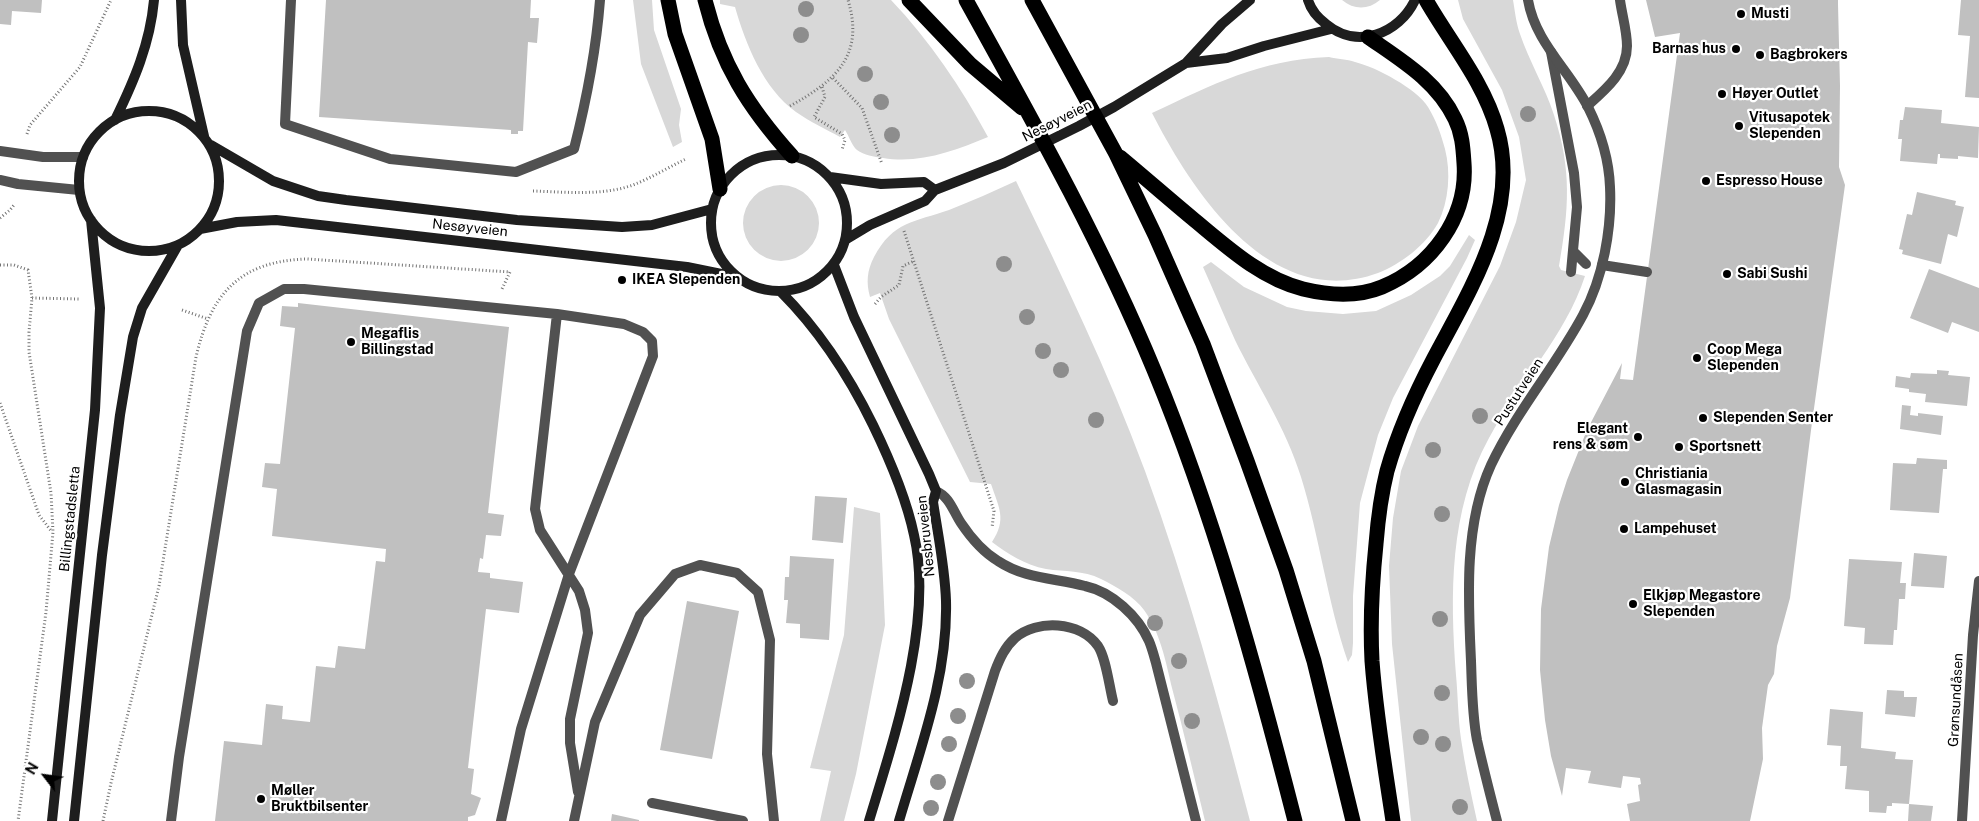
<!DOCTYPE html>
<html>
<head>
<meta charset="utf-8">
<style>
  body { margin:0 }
  #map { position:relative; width:1979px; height:821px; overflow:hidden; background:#fff; font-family:"Public Sans",sans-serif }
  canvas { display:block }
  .north { position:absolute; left:20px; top:751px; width:50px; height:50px; -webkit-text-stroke:4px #fff; paint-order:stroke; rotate:300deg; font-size:14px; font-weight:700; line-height:20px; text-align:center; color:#000 }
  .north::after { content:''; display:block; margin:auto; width:18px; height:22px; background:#000; clip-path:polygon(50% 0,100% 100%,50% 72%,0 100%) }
</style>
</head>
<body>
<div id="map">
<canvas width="1979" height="821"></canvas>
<div class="north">N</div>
</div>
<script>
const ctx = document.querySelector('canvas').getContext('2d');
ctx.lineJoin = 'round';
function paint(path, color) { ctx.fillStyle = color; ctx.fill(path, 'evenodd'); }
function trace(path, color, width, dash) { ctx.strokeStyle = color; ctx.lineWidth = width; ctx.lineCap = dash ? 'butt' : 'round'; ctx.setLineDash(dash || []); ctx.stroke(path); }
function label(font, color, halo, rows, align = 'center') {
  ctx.font = font + ' "Public Sans",sans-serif'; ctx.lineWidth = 4.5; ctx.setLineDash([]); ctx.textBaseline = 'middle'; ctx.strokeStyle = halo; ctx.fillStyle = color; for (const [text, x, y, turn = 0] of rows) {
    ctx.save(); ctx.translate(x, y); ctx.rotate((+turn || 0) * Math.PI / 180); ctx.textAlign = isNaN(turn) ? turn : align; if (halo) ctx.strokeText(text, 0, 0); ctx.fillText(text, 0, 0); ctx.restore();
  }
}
paint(new Path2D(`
  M633,0H652L654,30L681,109L679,125L682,142L673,147L641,64Z
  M720,0H891C930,41 961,87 988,137C954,151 920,164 883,158C874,157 864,155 857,150C852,146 849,136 845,130L840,137C826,129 810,122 796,112C763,88 746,45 735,7L720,4Z
  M1342,0H1380C1368,10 1354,10 1342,0Z
  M1458,0H1513C1515,11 1516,23 1520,34C1529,61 1545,87 1554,115C1572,170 1569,209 1559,266L1561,270L1585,276C1565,337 1519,383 1489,438C1449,511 1450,594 1456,675C1458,696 1458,718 1461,739C1465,766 1471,794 1477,821H1411L1392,644L1389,566L1393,518L1401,471L1418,426L1500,266L1516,222L1526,180L1519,137L1502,90L1463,19Z
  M1329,57C1337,59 1347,59 1355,62C1376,67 1417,89 1428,107C1436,120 1441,134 1445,149C1451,172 1449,201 1438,223C1426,245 1401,264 1378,273C1271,312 1193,193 1152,113C1214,84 1259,60 1329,57Z
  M1016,181C1062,276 1108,371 1145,471C1187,585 1219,703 1250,821H1205C1194,777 1184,732 1172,688C1166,662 1160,632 1144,610C1135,597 1115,586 1101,579C1083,570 1065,572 1046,569C1025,565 1008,554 992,542C1007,519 999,508 991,484L970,482L889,319L880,293L870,297C866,282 867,271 874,257C893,221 915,222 949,210C972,201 994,191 1016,181Z
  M743 223a38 38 0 1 1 76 0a38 38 0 1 1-76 0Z
  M1469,235L1475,240L1467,258L1393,398L1378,435L1360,503L1353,596V643L1352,655L1348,662C1327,601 1320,538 1301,477C1286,428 1257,385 1235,340C1224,316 1214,291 1203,267L1211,262L1244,287L1287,307L1306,311L1343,314L1376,311L1411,295L1440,276L1450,266Z
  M854,507L880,513L885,625L856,774L844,821H820L831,771L810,768L844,635Z`), '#d8d8d8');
paint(new Path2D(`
  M0,0H42L41,13L12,11L11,25L0,24Z
  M326,0H531L530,18H539L537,43L528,42L523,131H518V134H511V130L319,117Z
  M1646,0H1838V4L1840,86L1839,167L1845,185L1811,430L1790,598L1777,646L1774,674L1768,685L1762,728L1763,759L1750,821H1630L1627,804L1640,801L1638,785L1641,784L1640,778L1623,776L1621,788L1588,783L1591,771L1566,768L1562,796L1551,756L1545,720L1540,670L1541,609L1549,547L1559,505L1567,480L1587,430L1622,363L1620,379L1633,380L1680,33L1655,37Z
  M1961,0H1979V98L1965,97L1970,36L1958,35Z
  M1905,107L1942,110L1941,123L1979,127L1978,158L1958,156V159L1940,158V154H1938L1937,164L1900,161L1902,139H1898L1900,120H1903Z
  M1917,192L1956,201L1955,205L1964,207L1957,237L1948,234L1941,264L1902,254L1903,250L1899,249L1907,214L1912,215Z
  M1929,269L1979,288V332L1952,322L1948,333L1910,318Z
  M298,303L509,327L488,513L504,515L501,536L486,535L483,559L480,558L478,572L490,573V578L523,582L519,613L486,609L468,768L474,769L471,794L481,798L475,815L468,817V821H215L224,741L262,745L266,704L283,706L282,719L310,722L316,666L335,668L338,646L365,649L376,561L385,562L386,549L272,536L277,489L262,487L265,463L280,464L295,328L280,326L282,306L298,307Z
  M1937,370L1949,371L1948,375L1970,377L1967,406L1925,402L1926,394L1909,392V389L1895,387L1896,376L1910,378L1911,373L1937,374Z
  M1902,405L1911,406L1910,415L1918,416V413L1943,416L1941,435L1900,429Z
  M1917,458L1947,460V469H1943L1939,513L1890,510L1893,463L1916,464Z
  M815,496L847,498L843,543L812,540Z
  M1914,553L1947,556L1944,588L1911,586Z
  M790,556L834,559L829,640L800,638V624L786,623L788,600H784L785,577H789Z
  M1849,559L1902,562L1900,583H1906L1905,599H1899L1897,630H1894L1893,645L1864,644L1865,628L1844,626Z
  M687,601L739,611L712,759L660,750Z
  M1887,690L1904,691V697H1917L1915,717L1885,714Z
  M1830,709L1863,712L1861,748L1896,752L1895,759L1913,760L1909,804L1892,803V806H1887L1886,813L1869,812V791L1845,789L1847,766H1840L1841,746L1827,745Z
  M1909,804L1933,806L1931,821H1908Z
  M612,814L639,820V821H611Z`), '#c0c0c0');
trace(new Path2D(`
  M833,78L862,108L882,164
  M822,87L825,97L814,117L842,134L845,140L842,150
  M790,106C835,81 865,56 848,0
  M27,134L30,125L80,67L111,0
  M533,191C566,192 602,196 633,185C651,178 669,167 686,159
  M0,218L10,210L14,205
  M904,231L994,511L992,528
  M0,265H14L28,270L32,298L29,332V352L51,493L53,532L46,612L18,821
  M32,298L79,299
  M875,304L881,297L899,285L903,266L914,261
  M182,310L208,319
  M0,403L39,515L52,532
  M103,821L111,783L159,586L196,357C211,293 240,261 307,259L510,272L502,289`), '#737373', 3, [1, 2.5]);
trace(new Path2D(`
  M291,0L285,124L390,159L516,172L574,149C587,98 596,52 600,0
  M1551,52L1574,173L1577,207L1571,272
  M1587,106C1605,90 1627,72 1627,46C1627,31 1622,15 1620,0
  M0,151L43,157H83
  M0,180L18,184L79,190
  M1573,251L1586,264
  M1602,265L1647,272
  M557,314L535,509L540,530L579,591L585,610L588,633L570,719V743L578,792
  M652,803L743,821
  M171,821L179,757L247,331L259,303L284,289H304L557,314L624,324L643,332L652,341L653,356L569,574L521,729L501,821
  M574,821L595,722L640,615L675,574L700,565L737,573L758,592L770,640L767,754L774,821
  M948,821L995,671C1000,658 1005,647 1015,638C1037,619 1080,621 1098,646C1106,658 1109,685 1113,701`), '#515151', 10);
trace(new Path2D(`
  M936,491C950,497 953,511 961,523C971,538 983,552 998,561C1025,579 1055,578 1085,586C1112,592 1138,616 1149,641C1152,648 1154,656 1156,663L1196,821
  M1497,821C1490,794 1483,767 1477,740C1472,714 1472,687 1471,661C1468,598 1464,524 1491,465C1516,412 1555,367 1583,315C1603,278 1612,229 1610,187C1609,160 1600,131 1588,107C1569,70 1535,42 1528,0
  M1962,821L1973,635L1979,581`), '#515151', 10);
trace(new Path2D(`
  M181,0L183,45L204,136
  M1308,0C1311,10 1318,18 1326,24C1357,50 1399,34 1415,0
  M1186,63L1227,58L1264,46L1331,29
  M79 181a70 70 0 1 1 140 0a70 70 0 1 1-140 0Z
  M115,120C134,81 150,44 154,0
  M211,145L273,181L318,196L346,200L517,220L622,227L652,225L712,209
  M711 223a68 68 0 1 1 136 0a68 68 0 1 1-136 0Z
  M830,177L881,184L924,182L935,190
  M200,229L237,222L276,220L687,267L736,277
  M845,240L870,225L925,201L935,190L1004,163L1079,126L1114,107L1186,63L1222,24L1250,0
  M834,265L854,317L929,474L936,491L933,502C938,535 945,568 946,601C948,677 920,749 899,821
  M781,292C820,331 849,376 873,425C890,460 906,497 914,535C934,621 894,738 869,821
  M52,821L95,410L100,308L91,220
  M74,821L102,555L120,415L133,337L142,308L178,245`), '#1e1e1e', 10);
trace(new Path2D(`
  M668,0L675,34L712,139L720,189
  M705,0C721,64 748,107 792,156
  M909,0L970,64L1022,108
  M966,0C1033,121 1101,242 1154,370C1214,515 1256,669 1295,821
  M1032,0L1116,154L1155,235L1203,344L1247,461L1286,570L1314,661L1353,821
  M1120,157C1144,177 1168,198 1192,218C1226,246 1260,278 1303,289C1328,295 1358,297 1382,287C1432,266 1468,217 1464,163C1463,147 1462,133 1455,119C1437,81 1401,60 1368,37
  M1393,821C1385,768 1376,715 1372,661C1370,622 1372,583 1376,544C1378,519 1381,495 1387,471C1398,432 1415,394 1434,358C1470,290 1521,210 1497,129C1484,82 1450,42 1426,0`), '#000', 15);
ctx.fillStyle = '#8d8d8d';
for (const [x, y] of [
  [806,9],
  [801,35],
  [865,74],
  [881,102],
  [1528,114],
  [892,135],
  [1004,264],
  [1027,317],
  [1043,351],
  [1061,370],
  [1480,416],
  [1096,420],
  [1433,450],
  [1442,514],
  [1440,619],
  [1155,623],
  [1179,661],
  [967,681],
  [1442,693],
  [958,716],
  [1192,721],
  [1421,737],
  [949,744],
  [1443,744],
  [938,782],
  [1460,807],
  [931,808]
]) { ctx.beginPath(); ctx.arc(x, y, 8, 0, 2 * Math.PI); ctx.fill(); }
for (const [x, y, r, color] of [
  [1741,14,5,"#000"],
  [1736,49,5,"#000"],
  [1760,55,5,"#000"],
  [1722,94,5,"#000"],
  [1739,126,5,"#000"],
  [1706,181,5,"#000"],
  [1727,274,5,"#000"],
  [622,280,5,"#000"],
  [351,342,5,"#000"],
  [1697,358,5,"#000"],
  [1703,418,5,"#000"],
  [1638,437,5,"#000"],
  [1679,447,5,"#000"],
  [1625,482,5,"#000"],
  [1624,529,5,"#000"],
  [1633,604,5,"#000"],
  [261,799,5,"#000"]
]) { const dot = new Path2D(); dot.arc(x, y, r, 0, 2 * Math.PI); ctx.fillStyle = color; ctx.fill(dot); trace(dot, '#fff', 2); }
label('bold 14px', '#000', '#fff', [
  ["Musti",1751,14],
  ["Barnas hus",1726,49,"right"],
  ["Bagbrokers",1770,55],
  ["Høyer Outlet",1732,94],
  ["Vitusapotek",1749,118],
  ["Slependen",1749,134],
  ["Espresso House",1716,181],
  ["Sabi Sushi",1737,274],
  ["IKEA Slependen",632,280],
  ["Megaflis",361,334],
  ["Billingstad",361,350],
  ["Coop Mega",1707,350],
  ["Slependen",1707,366],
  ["Slependen Senter",1713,418],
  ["Elegant",1628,429,"right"],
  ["rens & søm",1628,445,"right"],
  ["Sportsnett",1689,447],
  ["Christiania",1635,474],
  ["Glasmagasin",1635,490],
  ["Lampehuset",1634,529],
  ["Elkjøp Megastore",1643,596],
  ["Slependen",1643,612],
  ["Møller",271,791],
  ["Bruktbilsenter",271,807]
], 'left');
label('14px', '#000', '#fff', [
  ["Nesøyveien",1057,121,-27],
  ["Nesøyveien",470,228,6],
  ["Pustutveien",1519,392,-57],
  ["Billingstadsletta",70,519,-84],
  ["Nesbruveien",926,536,-96],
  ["Grønsundåsen",1956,700,-87]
]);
</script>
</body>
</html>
